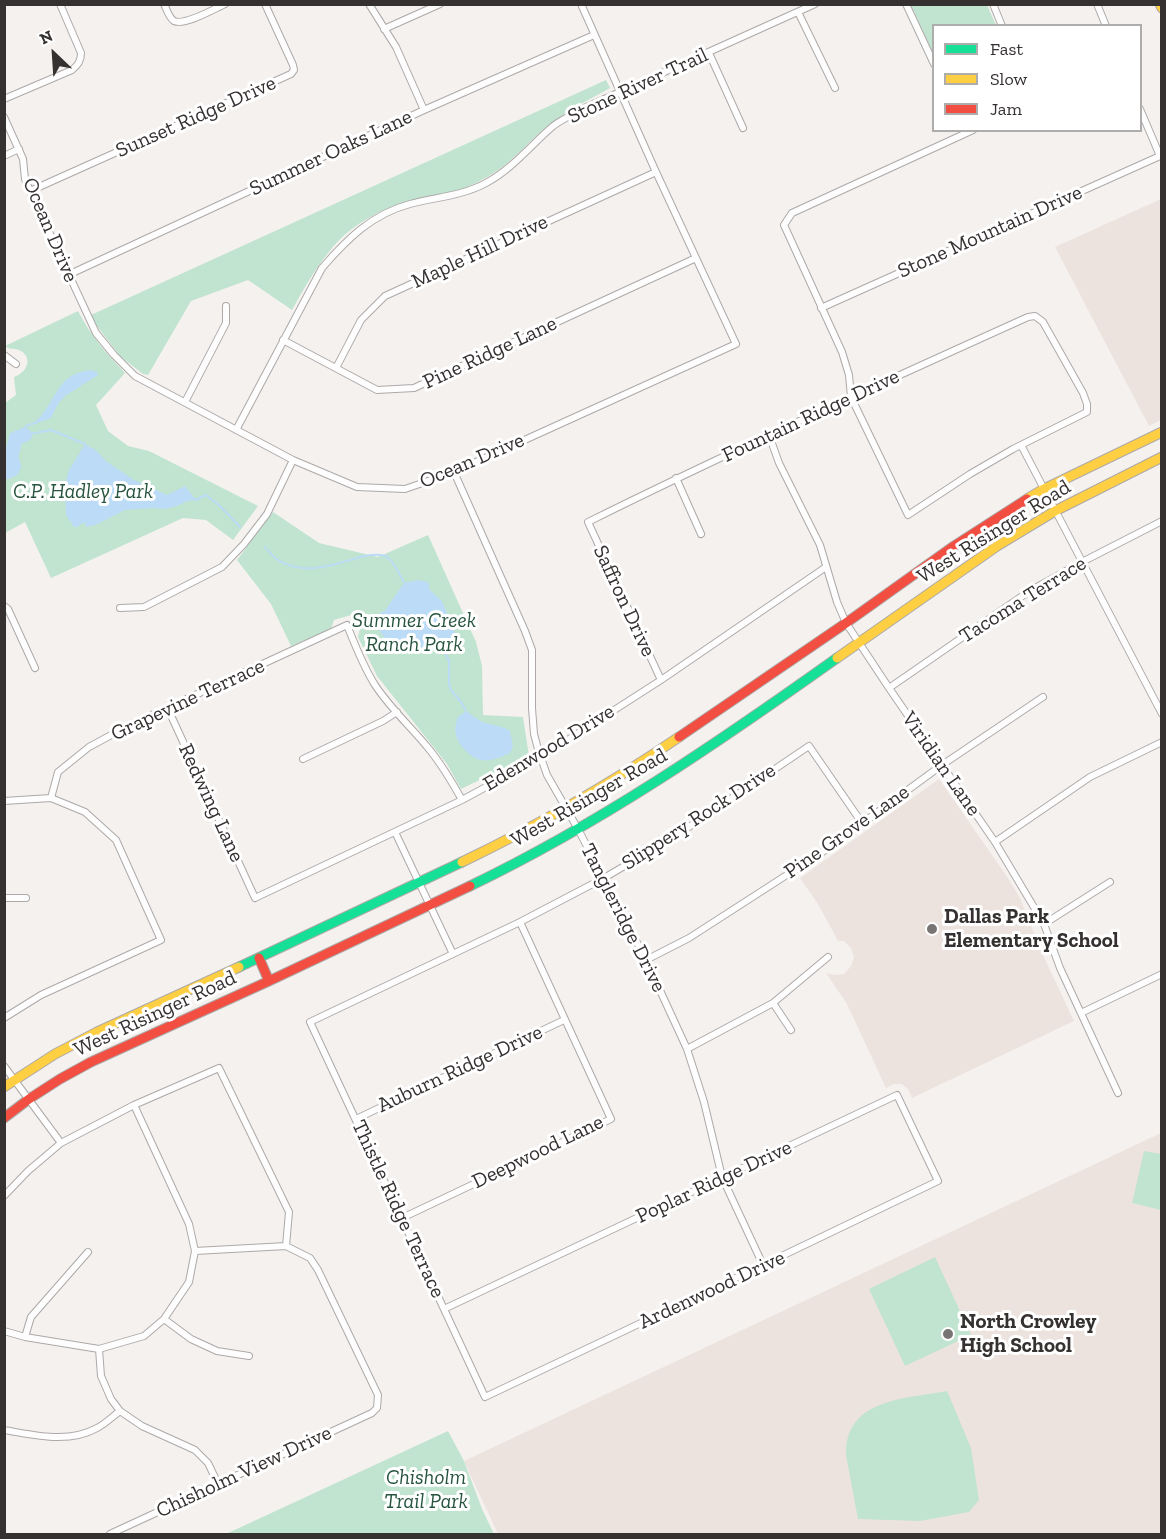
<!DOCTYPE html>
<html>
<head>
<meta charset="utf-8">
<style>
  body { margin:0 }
  #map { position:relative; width:1166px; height:1539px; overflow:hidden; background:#f5f1ef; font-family:"Zilla Slab",serif }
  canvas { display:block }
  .frame { position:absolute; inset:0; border:6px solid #353130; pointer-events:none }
  .legend { position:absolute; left:932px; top:24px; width:210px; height:108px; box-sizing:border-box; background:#fff; border:2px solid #aeadac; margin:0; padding:8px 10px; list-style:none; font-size:18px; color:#353130 }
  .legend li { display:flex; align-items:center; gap:12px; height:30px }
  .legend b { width:30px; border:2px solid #aeadac }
  .north { position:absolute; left:24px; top:24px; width:60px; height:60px; -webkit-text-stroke:4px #fff; paint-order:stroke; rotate:335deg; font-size:16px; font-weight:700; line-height:24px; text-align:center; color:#353130 }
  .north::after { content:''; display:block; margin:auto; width:21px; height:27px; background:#353130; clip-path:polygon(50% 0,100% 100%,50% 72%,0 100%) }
</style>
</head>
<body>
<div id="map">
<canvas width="1166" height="1539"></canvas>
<div class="frame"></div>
<ul class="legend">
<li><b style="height:8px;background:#16e098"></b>Fast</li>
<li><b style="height:8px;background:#ffcf43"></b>Slow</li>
<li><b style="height:8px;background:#f24e42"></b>Jam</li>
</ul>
<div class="north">N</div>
</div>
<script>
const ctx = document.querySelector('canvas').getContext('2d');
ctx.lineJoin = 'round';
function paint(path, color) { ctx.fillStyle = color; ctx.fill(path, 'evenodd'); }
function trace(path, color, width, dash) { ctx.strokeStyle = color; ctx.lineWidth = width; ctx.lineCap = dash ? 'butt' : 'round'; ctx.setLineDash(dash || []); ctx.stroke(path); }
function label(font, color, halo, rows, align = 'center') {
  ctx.font = font + ' "Zilla Slab",serif'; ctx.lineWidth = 6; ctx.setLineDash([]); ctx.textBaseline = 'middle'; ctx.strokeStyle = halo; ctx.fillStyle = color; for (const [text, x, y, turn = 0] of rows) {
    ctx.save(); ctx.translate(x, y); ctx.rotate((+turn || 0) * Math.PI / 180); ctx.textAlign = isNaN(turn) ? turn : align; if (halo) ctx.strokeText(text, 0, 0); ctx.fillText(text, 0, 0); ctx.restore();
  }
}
paint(new Path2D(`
  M1161,199V420L1149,426L1055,247Z
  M939,779L1008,878L1020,898L1043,955L1074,1021L912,1098L908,1089L902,1084H894L886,1088L847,1004L826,973L834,975L844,974L851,966L854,957L851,948L844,941H838L818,904L800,878Z
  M1161,1133V1534H498L464,1461Z`), '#ede3de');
paint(new Path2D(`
  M911,5H987L996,25L934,26L933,53Z
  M606,80L610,88C590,99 569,110 551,123C530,139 514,161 492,174C478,183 461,190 445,194C434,197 421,197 409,201C380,209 347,227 329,252C315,269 303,290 292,310L248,280L191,301L148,375L143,374L120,356L97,326L91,315Z
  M78,311C91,336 106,353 125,373L96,405L108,431L128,446L149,451L258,506L233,540L206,520L183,518L51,578L25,522L5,533V403L16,395L14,377C27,373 34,357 19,350C13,348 10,350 5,346Z
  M273,512L319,543L378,557L428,535L476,642L482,666L483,715L523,717L529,756L461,789L447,764L377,676L358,637L360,629L357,621L351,615L334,620L331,629L291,646L271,604L237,560Z
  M1144,1151L1161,1154V1210L1132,1203Z
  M935,1257L971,1335L905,1366L869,1289Z
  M947,1391L971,1448L979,1500L969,1512L920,1521L858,1519L846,1455C845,1398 906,1399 947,1391Z
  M448,1431L464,1461L482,1509L494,1534H226Z`), '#c0e4cf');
paint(new Path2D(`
  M91,370L97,372L98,375L65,396L58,404L51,418L35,424V422C58,401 55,374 91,370Z
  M85,444L97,451L106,461L134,480L167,495L185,486L196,500L187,501L177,506L166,509L152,508L125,510L95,525L86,527L85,523H82L78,527H74L66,515L65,484L69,470Z
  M418,580L428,582L430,590L442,601L458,640L452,641L442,648L408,651L389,645L380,631L382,617L380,612H384L404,583Z
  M466,711L482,722L505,728L510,731L513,746L510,753C503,756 491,762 482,760C472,759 460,747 457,738C454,731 456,725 457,718Z`), '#bbdbf6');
trace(new Path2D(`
  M20,435L21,430L28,425L35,423
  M25,435L51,430L85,444L86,446
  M194,499L196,500L206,495L220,506L240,527
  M265,547C269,552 273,557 278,560C305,577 336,564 364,556C371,555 380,553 387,557C395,562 400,576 405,584
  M441,646L449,661V685L451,690L461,702L466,711`), '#bbdbf6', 2);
trace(new Path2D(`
  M4,473L12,470L14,466L11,457L16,438L25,435`), '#bbdbf6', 14);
const street = new Path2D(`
  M164,4C167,10 169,18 174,21C185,26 214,9 225,4
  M369,4L396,47L424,110
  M906,4L934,64
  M993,4L1002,26
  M1097,4L1106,26
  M798,12L835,88
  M384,29L440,4
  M709,53L743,128
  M4,99L72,70C78,65 81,61 81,53L60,4
  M4,117L23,159L25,179L30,191L96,333L114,355L135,376L293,460L357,487L405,489L454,472L736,344L656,172L581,4
  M4,156L19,149
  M30,191L291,74L294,70L293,65L265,4
  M68,275L424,110L594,35
  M821,308L1160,156L1140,109
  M283,340L377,390L414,388L696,258
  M4,355L16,364
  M336,368L361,320L385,296L656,172
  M185,402L226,323V306
  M236,430L322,268C347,239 372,214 410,204C436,197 462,196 486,183C512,169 530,146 552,127C560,120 571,116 580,110L815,4
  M769,435L779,463L820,545L837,602L846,623L889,688L995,842L1044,924L1060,968L1118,1093
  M1021,445L1162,714
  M454,472L525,631L532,650V708L534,734L538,749L547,775L578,829L646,960L687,1049L704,1102L722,1177L763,1265
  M676,478L701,534
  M4,606L8,609L35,668
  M120,608L144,607L222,567L244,544L267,514L293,460
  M661,680L588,522C733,450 880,384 1028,317L1035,316L1043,322L1083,393L1087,404V412L1013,449L970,474L908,515L851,397L849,375L842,352L784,225L792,213L973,130
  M889,688L1028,592L1082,562L1162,521
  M168,709L255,898L462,800L541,757L661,680L826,567
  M303,759L383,721L397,712
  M51,798L58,772L89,747L126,727L347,625C355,645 363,666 375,685C390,708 411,727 429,749C442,765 452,782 462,800
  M4,801L51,798L85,812L116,840L161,940L41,995L4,1018
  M395,832L453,954
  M995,842L1090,777L1162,742
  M4,898H26
  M1044,924L1110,882
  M646,960L689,938L827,849L942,765L1043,697
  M773,1003L791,1030
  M1081,1013L1162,974
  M687,1049L773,1003L828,957
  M4,1066L61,1143
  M356,1119L564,1020
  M4,1196L28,1171L61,1143L134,1105L219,1068L289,1212L286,1246
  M402,1218L611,1119L520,922
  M444,1309L897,1095L938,1181L763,1265L485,1397L310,1022L520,922L604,878L677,835L809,746L862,823
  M164,1319L191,1339L217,1351L249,1356
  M4,1331L25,1337L99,1349L144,1336L164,1319L189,1282L195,1251L189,1224L134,1105
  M25,1337L31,1317L88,1252
  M99,1349L101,1376L111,1399L120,1411L142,1426L195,1450L208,1463L218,1484
  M4,1430C35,1435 68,1444 97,1428C105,1424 112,1417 120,1411
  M110,1534L372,1413L377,1408L378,1395L318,1270L310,1258L286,1246L195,1251`);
const fast = new Path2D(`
  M470,886C601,823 719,742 837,658
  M239,967L462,862`);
const slow = new Path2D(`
  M1160,4L1162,8
  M1027,499L1044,489L1162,432
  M837,658L997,546L1055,511L1162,457
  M462,862C537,826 610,784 679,737
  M4,1087L55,1054L97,1032L239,967`);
const jam = new Path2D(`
  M679,737L846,623L954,546L1027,499
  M259,958L269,981
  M4,1118L29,1099L60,1079L91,1062L269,981L470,886`);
trace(street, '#aca9a8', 8);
trace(fast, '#aca9a8', 11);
trace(slow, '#aca9a8', 11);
trace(jam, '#aca9a8', 11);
trace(street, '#fefdfd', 6);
trace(fast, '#16e098', 9);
trace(slow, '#ffcf43', 9);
trace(jam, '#f24e42', 9);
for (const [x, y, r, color] of [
  [932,929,6,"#787473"],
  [948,1334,6,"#787473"]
]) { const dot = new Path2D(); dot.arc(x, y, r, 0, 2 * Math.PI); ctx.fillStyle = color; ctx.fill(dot); trace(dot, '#fff', 2); }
label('21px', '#353130', '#fff', [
  ["Stone River Trail",638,86,-25],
  ["Sunset Ridge Drive",196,117,-24],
  ["Summer Oaks Lane",331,153,-25],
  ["Ocean Drive",50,230,67],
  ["Stone Mountain Drive",990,232,-24],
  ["Maple Hill Drive",480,252,-25],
  ["Pine Ridge Lane",490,353,-25],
  ["Fountain Ridge Drive",811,416,-25],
  ["Ocean Drive",472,461,-23],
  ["West Risinger Road",994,532,-32],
  ["Tacoma Terrace",1023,600,-32],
  ["Saffron Drive",624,601,65],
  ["Grapevine Terrace",188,700,-25],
  ["Edenwood Drive",549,748,-31],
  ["Viridian Lane",941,764,55],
  ["West Risinger Road",589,798,-30],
  ["Redwing Lane",211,803,65],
  ["Slippery Rock Drive",699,817,-33],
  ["Pine Grove Lane",847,832,-35],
  ["Tangleridge Drive",623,918,63],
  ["West Risinger Road",155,1014,-25],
  ["Auburn Ridge Drive",460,1069,-25],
  ["Deepwood Lane",538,1152,-26],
  ["Poplar Ridge Drive",714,1182,-25],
  ["Thistle Ridge Terrace",398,1209,65],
  ["Ardenwood Drive",712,1290,-25],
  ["Chisholm View Drive",244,1472,-25]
]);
label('italic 21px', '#27543e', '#fff', [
  ["C.P. Hadley Park",83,492],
  ["Summer Creek",414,621],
  ["Ranch Park",414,645],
  ["Chisholm",426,1478],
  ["Trail Park",426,1502]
]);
label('bold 21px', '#353130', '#fff', [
  ["Dallas Park",944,917],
  ["Elementary School",944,941],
  ["North Crowley",960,1322],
  ["High School",960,1346]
], 'left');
</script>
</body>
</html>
